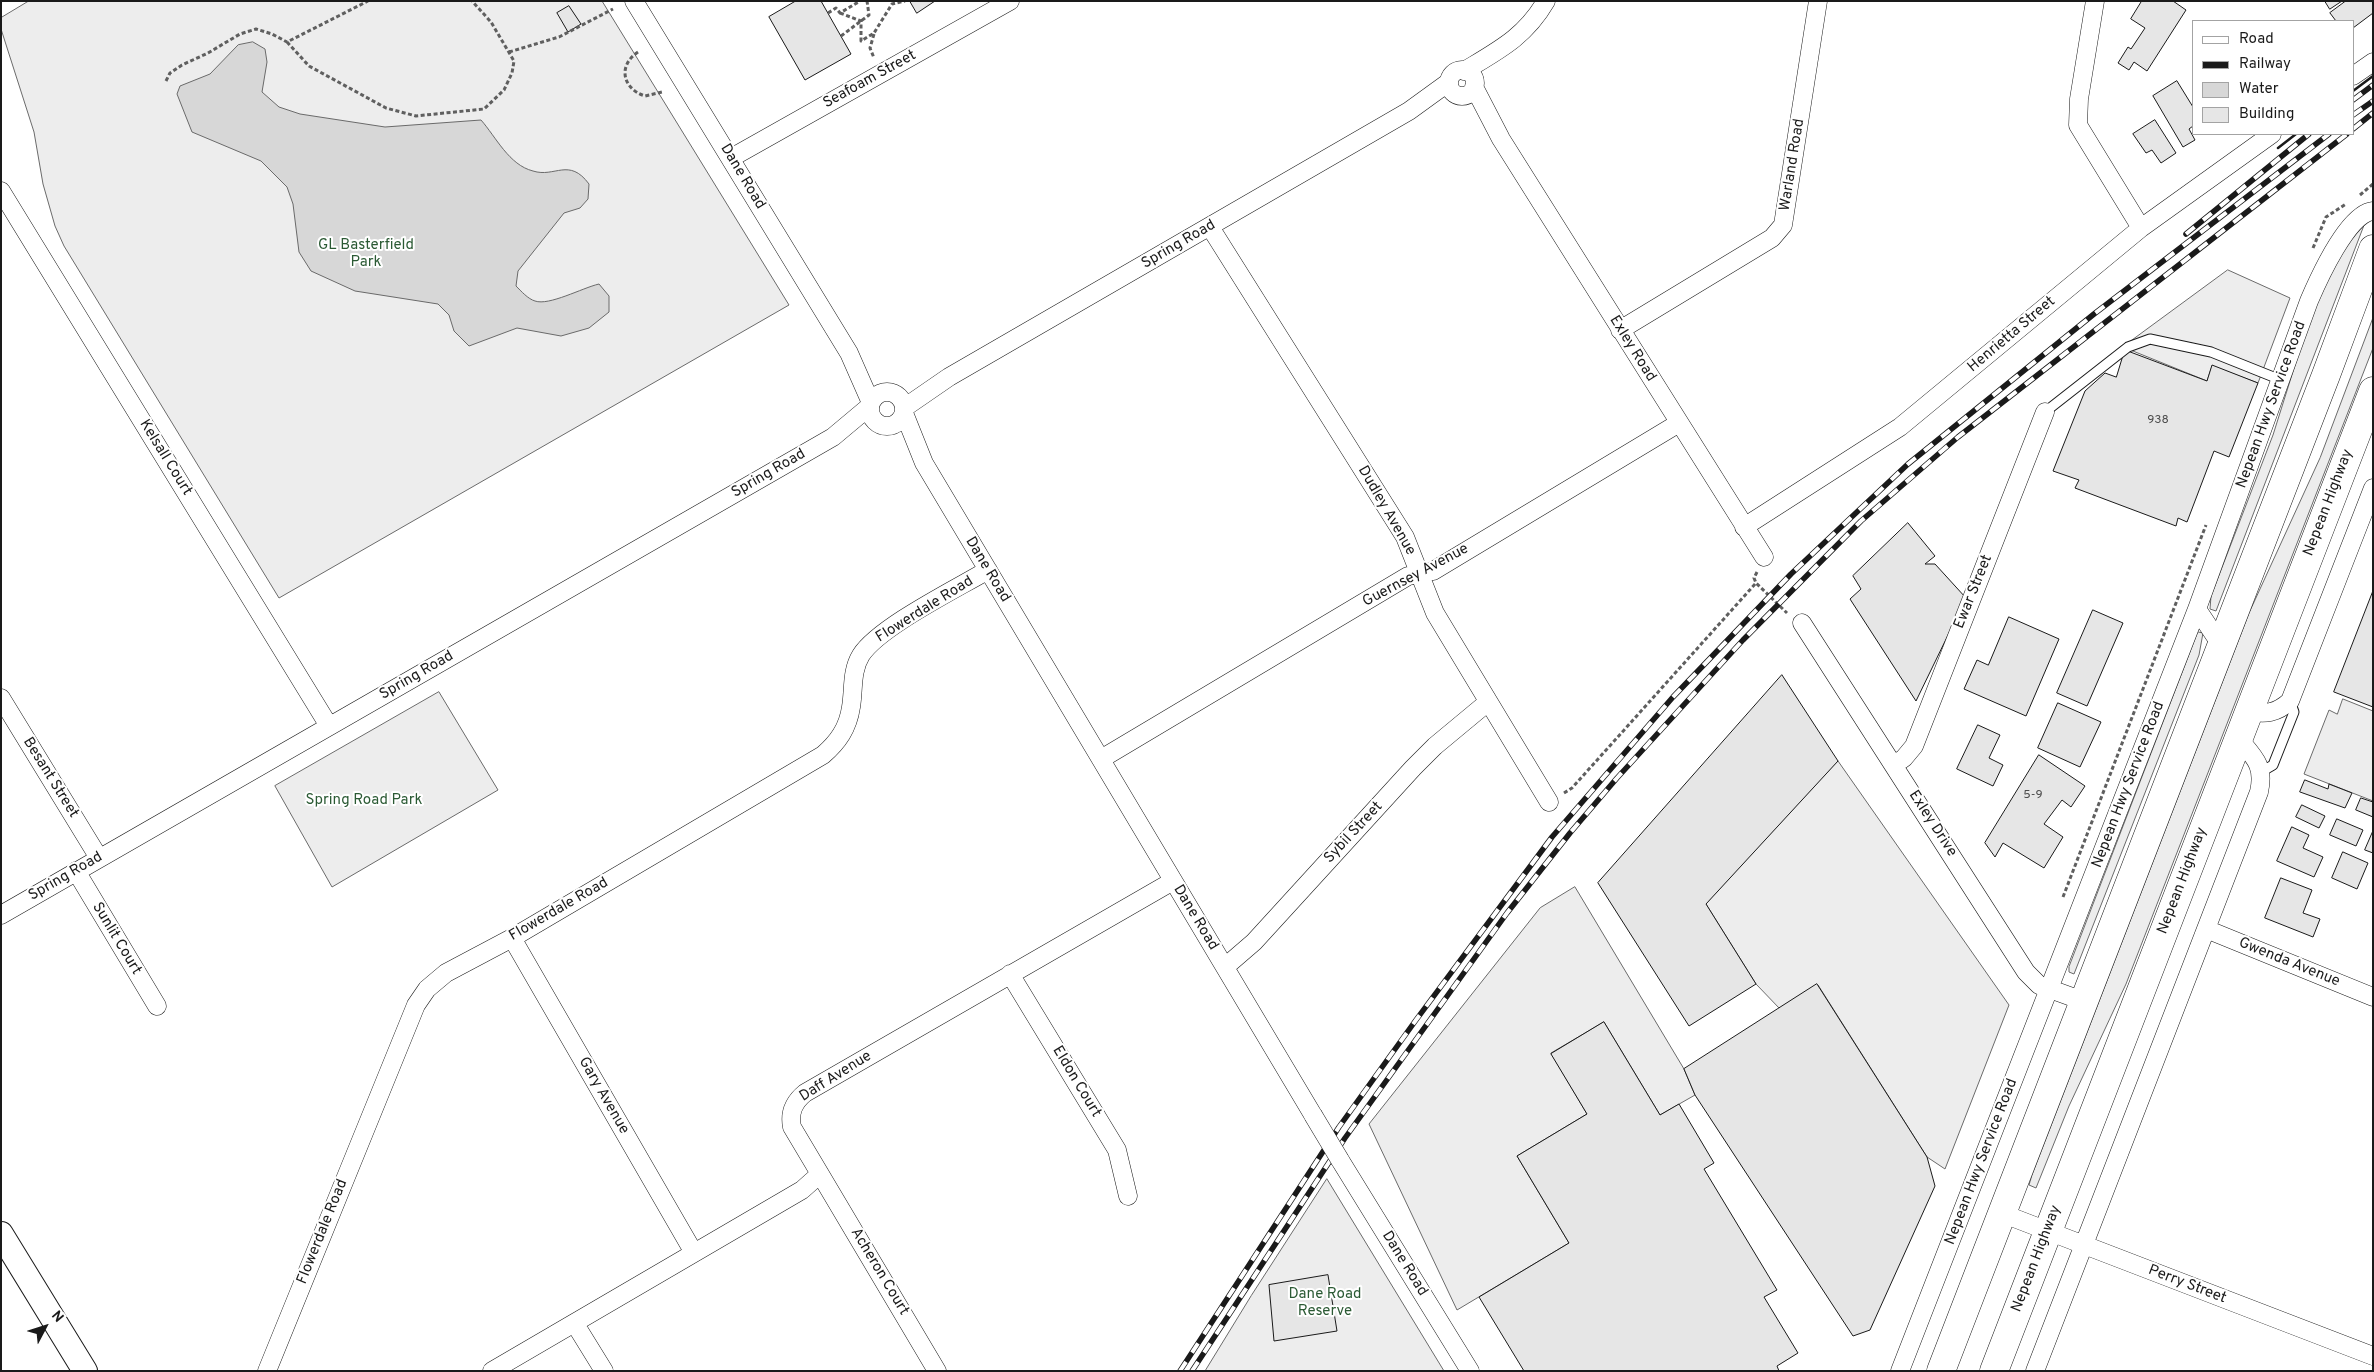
<!DOCTYPE html>
<html>
<head>
<meta charset="utf-8">
<style>
  body { margin:0 }
  #map { position:relative; width:2374px; height:1372px; overflow:hidden; background:#fff; font-family:Overpass,sans-serif }
  canvas { display:block }
  .frame { position:absolute; inset:0; border:2px solid #1a1a1a; pointer-events:none }
  .legend { position:absolute; left:2192px; top:20px; width:162px; height:115px; box-sizing:border-box; background:#fff; border:1px solid #a3a3a3; margin:0; padding:6px 9px; list-style:none; font-size:15px; color:#1a1a1a }
  .legend li { display:flex; align-items:center; gap:10px; height:25px }
  .legend b { width:25px; border:1px solid #a3a3a3 }
  .north { position:absolute; left:20px; top:1302px; width:50px; height:50px; -webkit-text-stroke:4px #fff; paint-order:stroke; rotate:50deg; font-size:14px; font-weight:700; line-height:20px; text-align:center; color:#1a1a1a }
  .north::after { content:''; display:block; margin:auto; width:18px; height:22px; background:#1a1a1a; clip-path:polygon(50% 0,100% 100%,50% 72%,0 100%) }
</style>
</head>
<body>
<div id="map">
<canvas width="2374" height="1372"></canvas>
<div class="frame"></div>
<ul class="legend">
<li><b style="height:6px;background:#fff"></b>Road</li>
<li><b style="height:6px;background:#1a1a1a"></b>Railway</li>
<li><b style="height:14px;background:#d7d7d7"></b>Water</li>
<li><b style="height:14px;background:#e6e6e6"></b>Building</li>
</ul>
<div class="north">N</div>
</div>
<script>
const ctx = document.querySelector('canvas').getContext('2d');
ctx.lineJoin = 'round';
function paint(path, color) { ctx.fillStyle = color; ctx.fill(path, 'evenodd'); }
function trace(path, color, width, dash) { ctx.strokeStyle = color; ctx.lineWidth = width; ctx.lineCap = dash ? 'butt' : 'round'; ctx.setLineDash(dash || []); ctx.stroke(path); }
function label(font, color, halo, rows, align = 'center') {
  ctx.font = font + ' Overpass,sans-serif'; ctx.lineWidth = 4; ctx.setLineDash([]); ctx.textBaseline = 'middle'; ctx.strokeStyle = halo; ctx.fillStyle = color; for (const [text, x, y, turn = 0] of rows) {
    ctx.save(); ctx.translate(x, y); ctx.rotate((+turn || 0) * Math.PI / 180); ctx.textAlign = isNaN(turn) ? turn : align; if (halo) ctx.strokeText(text, 0, 0); ctx.fillText(text, 0, 0); ctx.restore();
  }
}
const built = new Path2D(`
  M29,1H602L789,305L279,598L64,246L55,226L43,184L34,132L1,29V18Z
  M2366,220L2216,611L2210,609L2211,596L2273,435L2313,308L2330,267Z
  M2228,270L2290,298L2258,383L2212,366L2207,381L2123,347Z
  M2373,318V348L2327,466L2126,984L2069,1106L2036,1188L2029,1185L2032,1175L2249,613L2320,458Z
  M2198,632L2203,633L2199,655L2074,974L2069,972V967Z
  M439,692L498,790L332,887L275,786Z
  M2343,699L2373,711V801L2304,774L2329,710L2337,714Z
  M1838,761L2009,1005L1945,1169L1927,1157L1818,985L1780,1009L1756,984L1706,904Z
  M1575,887L1684,1069L1695,1095L1660,1115L1604,1022L1551,1053L1587,1114L1517,1156L1569,1243L1457,1310L1369,1124L1540,908Z
  M1327,1179L1444,1371H1205L1251,1296Z`);
paint(built, '#ededed');
trace(built, '#6a6a6a', 1);
const water = new Path2D(`
  M253,42L265,49L267,62L262,92L279,107L300,114L385,127L481,120C496,137 509,165 533,171C555,178 569,157 589,184L588,199L580,208L564,213L518,271L516,286C521,291 528,299 535,301C549,306 582,288 599,284L609,296V312L589,328L561,336L517,328L469,346L454,331L449,315L438,304L355,291L311,271L299,252L293,204L287,187L261,161L192,132L177,94L180,86L210,74L238,45Z`);
paint(water, '#d7d7d7');
trace(water, '#6a6a6a', 1);
const building = new Path2D(`
  M796,1H821L851,54L805,80L769,17Z
  M910,1H935L917,13Z
  M2142,1H2173L2186,10L2147,71L2134,62L2129,70L2118,63L2128,47L2131,49L2145,28L2131,19Z
  M2325,1H2342L2330,9Z
  M2346,1H2373V13L2353,28V21H2336L2330,13Z
  M569,6L581,24L568,32L557,13Z
  M2177,81L2193,107V126L2189,129L2195,140L2183,147L2153,96Z
  M2155,120L2176,153L2161,163L2152,150L2146,153L2133,134Z
  M2125,350L2207,381L2212,365L2258,383L2229,457L2214,451L2187,522L2178,518L2176,526L2075,488L2079,480L2053,471L2085,391L2105,373L2116,377Z
  M1908,523L1935,556L1925,564H1935L1966,598L1916,701L1850,599L1861,589L1853,576Z
  M2373,591V707L2334,692Z
  M2093,610L2123,623L2087,706L2057,693Z
  M2009,617L2059,639L2026,716L1964,689L1977,660L1988,665Z
  M1782,675L1838,761L1706,904L1756,984L1689,1026L1598,883Z
  M2058,703L2101,722L2080,767L2038,748Z
  M1978,725L2000,735L1989,758L2003,765L1993,786L1957,769Z
  M2039,755L2085,786L2071,807L2062,800L2044,824L2063,837L2044,868L2003,843L1995,857L1985,843Z
  M2305,780L2328,789L2329,784L2352,793L2345,808L2300,792Z
  M2361,798L2373,802V817L2356,810Z
  M2302,805L2325,816L2319,828L2296,817Z
  M2337,819L2363,830L2356,846L2330,835Z
  M2292,827L2309,835L2303,848L2323,857L2314,877L2277,861Z
  M2373,831V853L2365,850Z
  M2343,852L2368,863L2357,889L2332,878Z
  M2281,878L2312,890L2303,913L2320,919L2313,937L2265,918Z
  M1817,984L1927,1157L1935,1186L1870,1330L1853,1336L1695,1095L1684,1069Z
  M1604,1022L1660,1115L1679,1104L1714,1163L1704,1169L1777,1290L1764,1297L1798,1353L1777,1366L1779,1371H1524L1479,1297L1569,1243L1517,1156L1587,1114L1551,1054Z
  M1328,1275L1337,1331L1274,1341L1269,1285Z`);
paint(building, '#e6e6e6');
trace(building, '#1a1a1a', 1);
const lane = new Path2D(`
  M2045,412L2128,347L2150,339L2211,352L2281,380
  M2261,772L2273,765L2294,712L2290,701`);
const street = new Path2D(`
  M634,1L849,353L871,403
  M2095,1L2079,99L2078,125L2141,228
  M1449 83a13 13 0 1 1 26 0a13 13 0 1 1-26 0Z
  M1464,71C1499,50 1525,37 1546,1
  M2353,76L2373,62
  M1474,87L1501,139L1764,557
  M731,158L1010,1
  M1,191L329,726
  M1210,227L1405,537L1435,613L1549,802
  M1620,330L1772,238L1783,225L1818,1
  M870 409a17 17 0 1 1 34 0a17 17 0 1 1-34 0Z
  M904,408L949,377L1409,111L1449,82
  M904,413L924,463L1313,1115
  M1744,527L1900,427L2141,228L2272,134
  M2197,609L2221,645
  M1802,623L2026,972L2039,985L2083,1001
  M1,698L99,858
  M2248,711C2265,715 2277,713 2290,701L2373,488
  M1101,759L1408,576L1433,571L1679,423
  M1894,765L1904,758L1914,746L2045,412
  M76,871L157,1006
  M1,915L833,437L870,406
  M2206,929L2373,997
  M512,938L694,1253
  M1225,967L1254,942L1413,768L1435,746L1488,702
  M1010,974L1117,1150L1128,1196
  M1340,1160L1470,1371
  M820,1174L937,1371
  M2001,1213L2373,1356
  M575,1324L604,1371
  M267,1371L416,1005L427,989L446,973L512,938L823,755C838,742 848,728 851,707C854,690 851,671 861,655C879,627 956,589 988,570
  M492,1371L802,1190L820,1174L792,1127C789,1112 794,1102 805,1093L1173,881
  M1900,1371L2197,609L2309,301C2318,280 2348,213 2373,211
  M2035,1371L2259,792C2265,765 2254,757 2238,738`);
const secondary = new Path2D(`
  M1,1234L85,1371`);
const highway = new Path2D(`
  M1941,1371L2326,375L2373,249
  M1994,1371L2373,391`);
trace(lane, '#1a1a1a', 11);
trace(street, '#1a1a1a', 19);
trace(secondary, '#1a1a1a', 26);
trace(highway, '#1a1a1a', 29);
trace(new Path2D(`
  M828,13L836,8L840,13L860,1
  M840,13L861,21V41L874,33L892,4L905,1
  M874,34L870,48L874,58
  M841,36L869,15L867,1
  M287,42L309,66L386,108L416,116L484,109L504,90L512,73L514,61L491,22L472,1
  M509,52L559,37L613,9
  M638,52C617,66 623,89 645,96L662,92
  M166,81L170,73L182,65L208,53L240,34L256,29L272,34L287,42L368,1
  M2360,195L2373,184
  M2313,248L2326,217L2346,204
  M1757,572L1754,578L1756,583L1787,613
  M1564,793L1572,788L1756,583
  M2063,897L2206,525`), '#5f5f5f', 3, [4, 2.5]);
trace(lane, '#fff', 9);
trace(street, '#fff', 18);
trace(secondary, '#fff', 24);
trace(highway, '#fff', 28);
const rail = new Path2D(`
  M2353,100L2373,85
  M2353,115L2373,101
  M2353,129L2373,113
  M2186,234L2309,134
  M1180,1371L1339,1127L1416,1020L1552,837L1673,697L1791,574L1908,464L2094,314L2329,134
  M1192,1371L1345,1138L1507,913L1570,833L1617,778L1743,640L1861,521L1958,437L2347,134`);
trace(rail, '#1a1a1a', 5.5);
trace(rail, '#fff', 4, [11]);
const streetBridge = new Path2D(`
  M1313,1115L1340,1160`);
trace(streetBridge, '#1a1a1a', 19, []);
trace(streetBridge, '#fff', 18);
trace(new Path2D(`
  M2353,91L2373,76
  M2278,148L2296,134`), '#1a1a1a', 2.5);
label('12px', '#4d4d4d', null, [
  ["938",2158,421],
  ["5-9",2033,796]
]);
label('15px', '#1a1a1a', '#fff', [
  ["Seafoam Street",870,80,-29],
  ["Warland Road",1793,165,-81],
  ["Dane Road",742,177,59],
  ["Spring Road",1179,245,-30],
  ["Henrietta Street",2012,335,-40],
  ["Exley Road",1632,349,58],
  ["Nepean Hwy Service Road",2272,405,-70],
  ["Kelsall Court",165,458,58],
  ["Spring Road",769,474,-30],
  ["Nepean Highway",2329,503,-69],
  ["Dudley Avenue",1386,511,60],
  ["Dane Road",987,570,59],
  ["Guernsey Avenue",1416,576,-28],
  ["Ewar Street",1974,592,-68],
  ["Flowerdale Road",925,610,-32],
  ["Spring Road",417,676,-30],
  ["Besant Street",50,778,58],
  ["Nepean Hwy Service Road",2129,785,-69],
  ["Exley Drive",1932,824,57],
  ["Sybil Street",1354,833,-47],
  ["Spring Road",66,877,-30],
  ["Nepean Highway",2183,881,-69],
  ["Flowerdale Road",559,910,-30],
  ["Dane Road",1195,918,59],
  ["Sunlit Court",116,939,59],
  ["Gwenda Avenue",2289,963,22],
  ["Daff Avenue",836,1077,-32],
  ["Eldon Court",1076,1082,59],
  ["Gary Avenue",603,1096,60],
  ["Nepean Hwy Service Road",1982,1162,-69],
  ["Flowerdale Road",323,1232,-68],
  ["Nepean Highway",2037,1259,-69],
  ["Dane Road",1404,1264,58],
  ["Acheron Court",879,1272,59],
  ["Perry Street",2187,1285,21]
]);
label('15px', '#2b5a34', '#fff', [
  ["GL Basterfield",366,246],
  ["Park",366,263],
  ["Spring Road Park",364,801],
  ["Dane Road",1325,1295],
  ["Reserve",1325,1312]
]);
</script>
</body>
</html>
